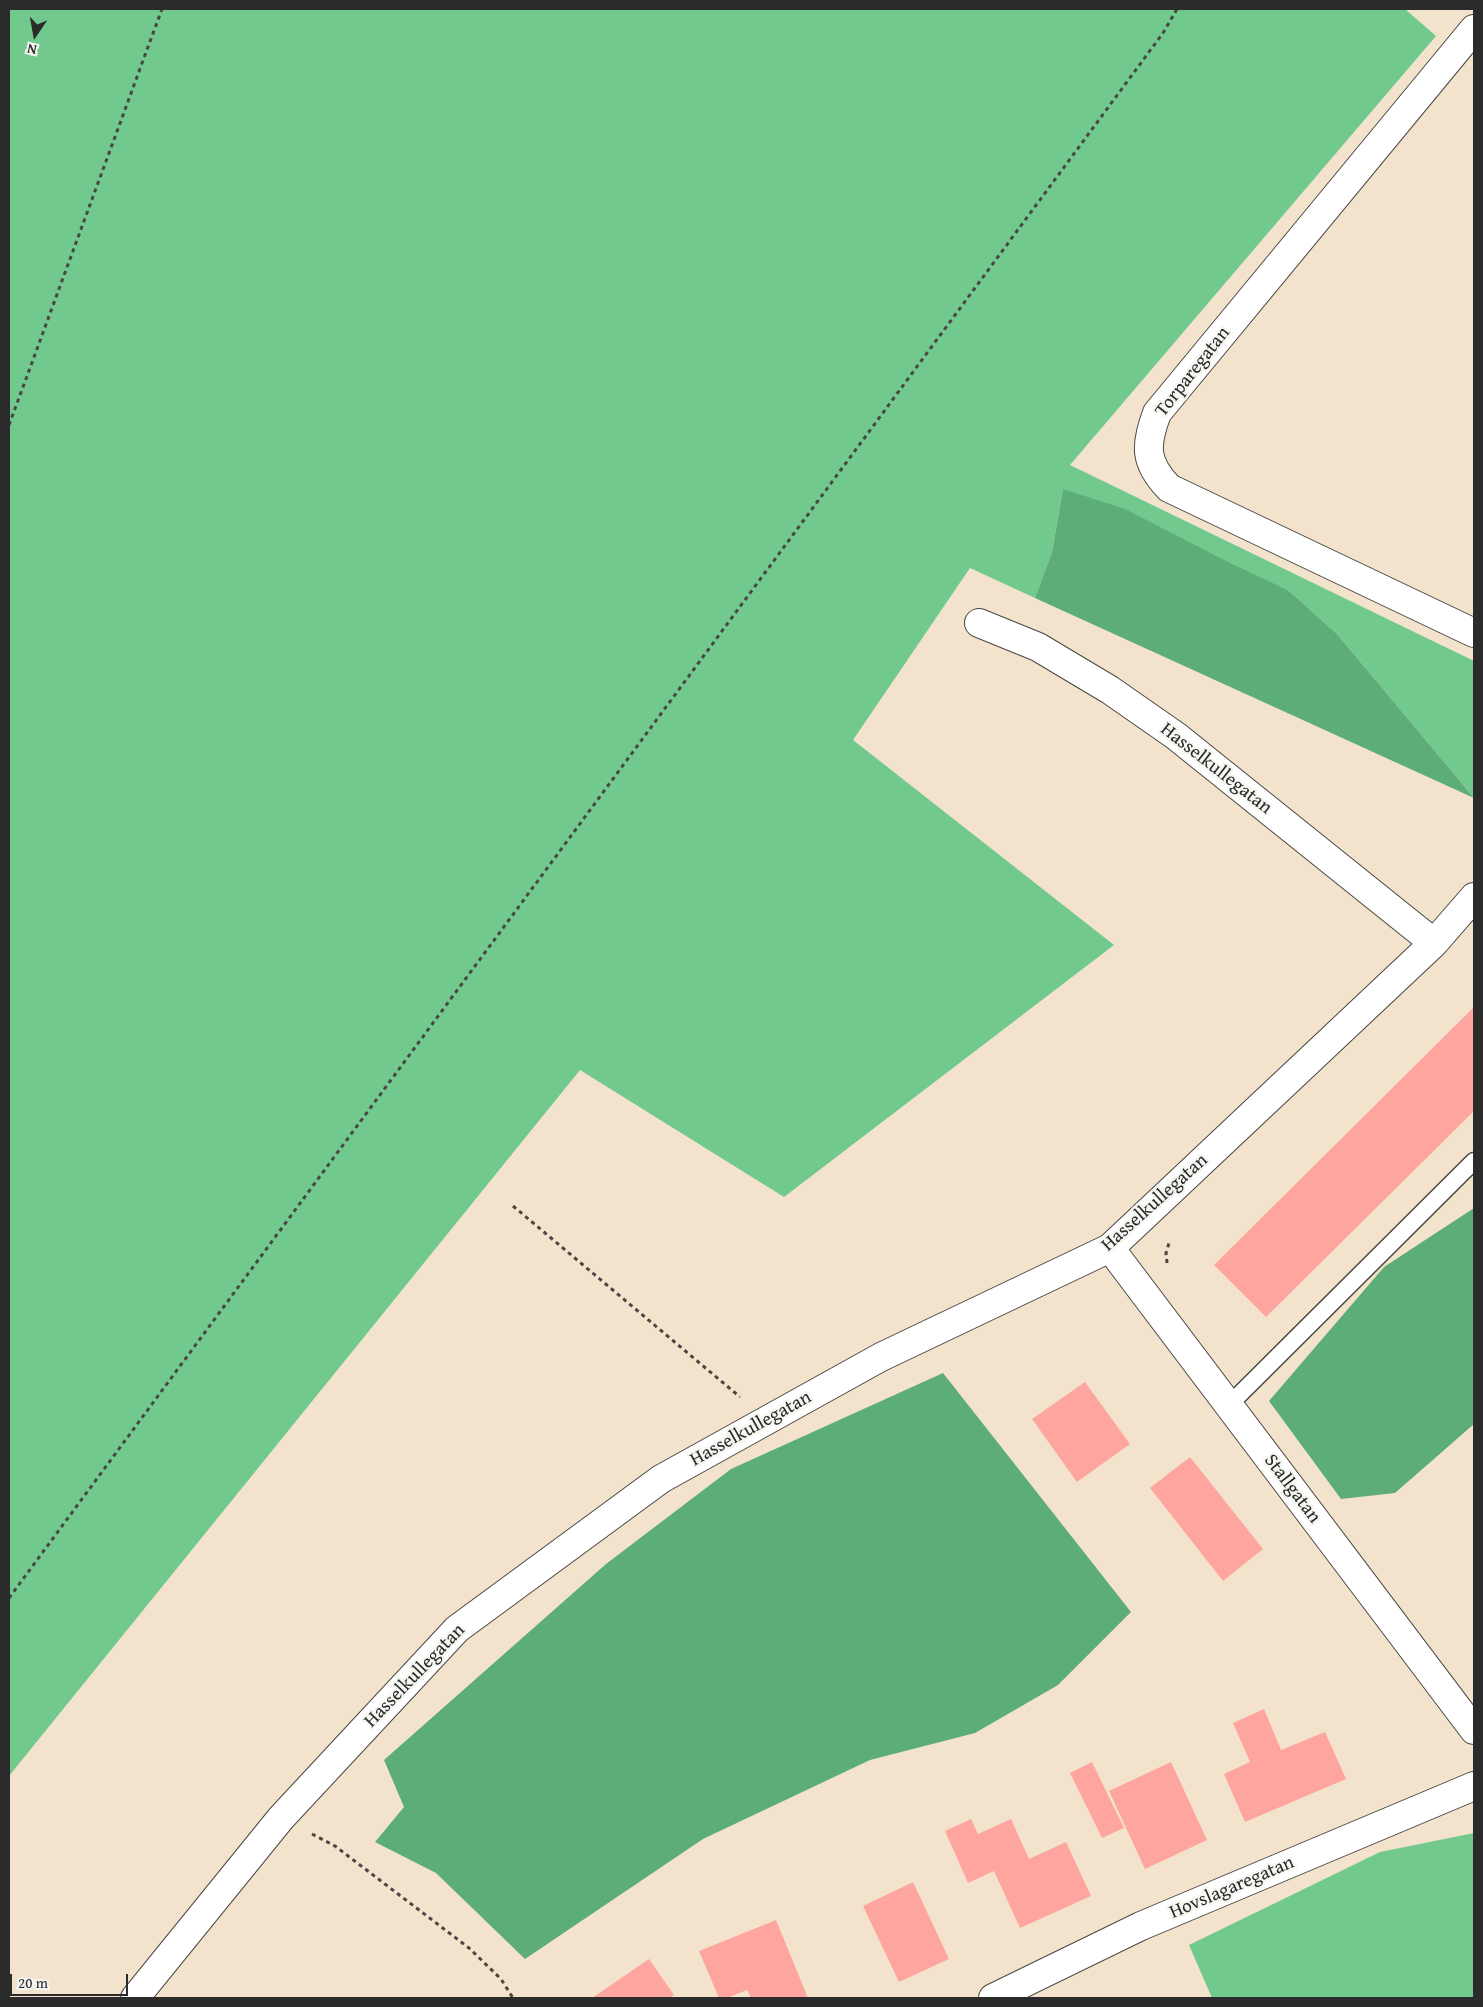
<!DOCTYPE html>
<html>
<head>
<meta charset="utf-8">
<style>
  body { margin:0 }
  #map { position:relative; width:1483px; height:2007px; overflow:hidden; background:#f3e3cc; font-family:"Gentium Book Plus",serif }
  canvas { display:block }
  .frame { position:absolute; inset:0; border:10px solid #2b2b2b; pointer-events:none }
  .north { position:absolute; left:10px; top:10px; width:50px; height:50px; -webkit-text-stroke:4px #f6f6f2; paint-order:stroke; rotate:192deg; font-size:14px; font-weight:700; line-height:20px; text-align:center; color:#2b2b2b }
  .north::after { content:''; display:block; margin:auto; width:18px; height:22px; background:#2b2b2b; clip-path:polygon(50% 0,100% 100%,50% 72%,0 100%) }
  .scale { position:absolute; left:10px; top:1974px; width:118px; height:22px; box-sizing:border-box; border:2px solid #2b2b2b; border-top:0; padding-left:6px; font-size:15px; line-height:18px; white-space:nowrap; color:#2b2b2b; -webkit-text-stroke:4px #f6f6f2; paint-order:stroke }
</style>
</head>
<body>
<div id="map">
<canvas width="1483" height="2007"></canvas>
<div class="frame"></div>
<div class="north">N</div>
<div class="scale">20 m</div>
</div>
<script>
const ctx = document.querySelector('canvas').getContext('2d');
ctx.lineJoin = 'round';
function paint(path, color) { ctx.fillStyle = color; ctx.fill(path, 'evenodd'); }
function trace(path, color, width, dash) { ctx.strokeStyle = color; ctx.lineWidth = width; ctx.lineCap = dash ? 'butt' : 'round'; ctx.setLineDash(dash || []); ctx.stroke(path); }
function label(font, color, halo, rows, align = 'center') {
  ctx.font = font + ' "Gentium Book Plus",serif'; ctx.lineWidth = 5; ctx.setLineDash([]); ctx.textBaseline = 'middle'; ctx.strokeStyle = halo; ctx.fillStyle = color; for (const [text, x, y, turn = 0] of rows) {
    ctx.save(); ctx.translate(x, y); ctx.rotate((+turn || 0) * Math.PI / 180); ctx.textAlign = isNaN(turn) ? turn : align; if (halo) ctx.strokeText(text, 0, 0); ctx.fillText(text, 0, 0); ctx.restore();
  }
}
paint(new Path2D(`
  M9,9H1405L1436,36L1070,465L1474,661V798L1337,634L1288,590L1063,489L1052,552L1035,598L970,568L853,740L1114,945L784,1197L580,1070L9,1776Z
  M1474,1833V1998H1212L1189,1945L1380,1852Z`), '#72c98e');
paint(new Path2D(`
  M1063,489L1125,509L1232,564L1288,590L1337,634L1474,798L1035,598L1052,552Z
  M1474,1208V1424L1395,1493L1341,1499L1269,1401L1384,1267Z
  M943,1373L1131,1612L1058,1685L975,1733L870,1760L703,1839L525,1959L436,1873L375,1842L404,1807L384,1760L606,1564L731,1469Z`), '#5dad79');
paint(new Path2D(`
  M1474,1007V1111L1266,1317L1214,1265Z
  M1085,1382L1130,1444L1077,1482L1032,1419Z
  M1190,1457L1263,1549L1223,1581L1150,1488Z
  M1264,1709L1281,1750L1325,1732L1346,1779L1245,1822L1224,1774L1250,1762L1233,1723Z
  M1092,1762L1124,1828L1102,1838L1070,1773Z
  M1171,1762L1207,1840L1145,1869L1109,1791Z
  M971,1819L978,1834L1011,1819L1029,1859L1066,1842L1091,1896L1020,1928L994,1871L968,1883L945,1831Z
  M913,1882L949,1959L899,1982L863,1906Z
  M776,1920L808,1998H751L747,1990L727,1998H719L699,1951Z
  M649,1959L674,1995L669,1998H592Z`), '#ffa5a0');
const lane = new Path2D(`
  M1229,1405L1474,1161`);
const street = new Path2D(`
  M1474,29L1157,413C1145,445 1144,462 1169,488L1474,633
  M979,623L1038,647L1110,690L1176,736L1434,943
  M1110,1248L1474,1730
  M135,1998L281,1818L457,1629L661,1479L881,1357L1110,1248L1434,943L1474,897
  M993,1998L1141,1926L1474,1786`);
trace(lane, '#494743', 19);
trace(street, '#494743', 30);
trace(new Path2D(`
  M9,425L162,9
  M513,1206L740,1397
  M1167,1263L1166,1253L1170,1240
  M9,1598L1163,33L1177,9
  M312,1834L335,1846L469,1948L501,1979L513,1998`), '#494743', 3, [4, 4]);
trace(lane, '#fff', 16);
trace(street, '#fff', 28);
label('19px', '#2b2b2b', '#f6f6f2', [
  ["Torparegatan",1193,372,-52],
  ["Hasselkullegatan",1216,769,38],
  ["Hasselkullegatan",1155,1203,-42],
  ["Hasselkullegatan",751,1429,-29],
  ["Stallgatan",1292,1489,53],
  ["Hasselkullegatan",415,1676,-46],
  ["Hovslagaregatan",1232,1888,-23]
]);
</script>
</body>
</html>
